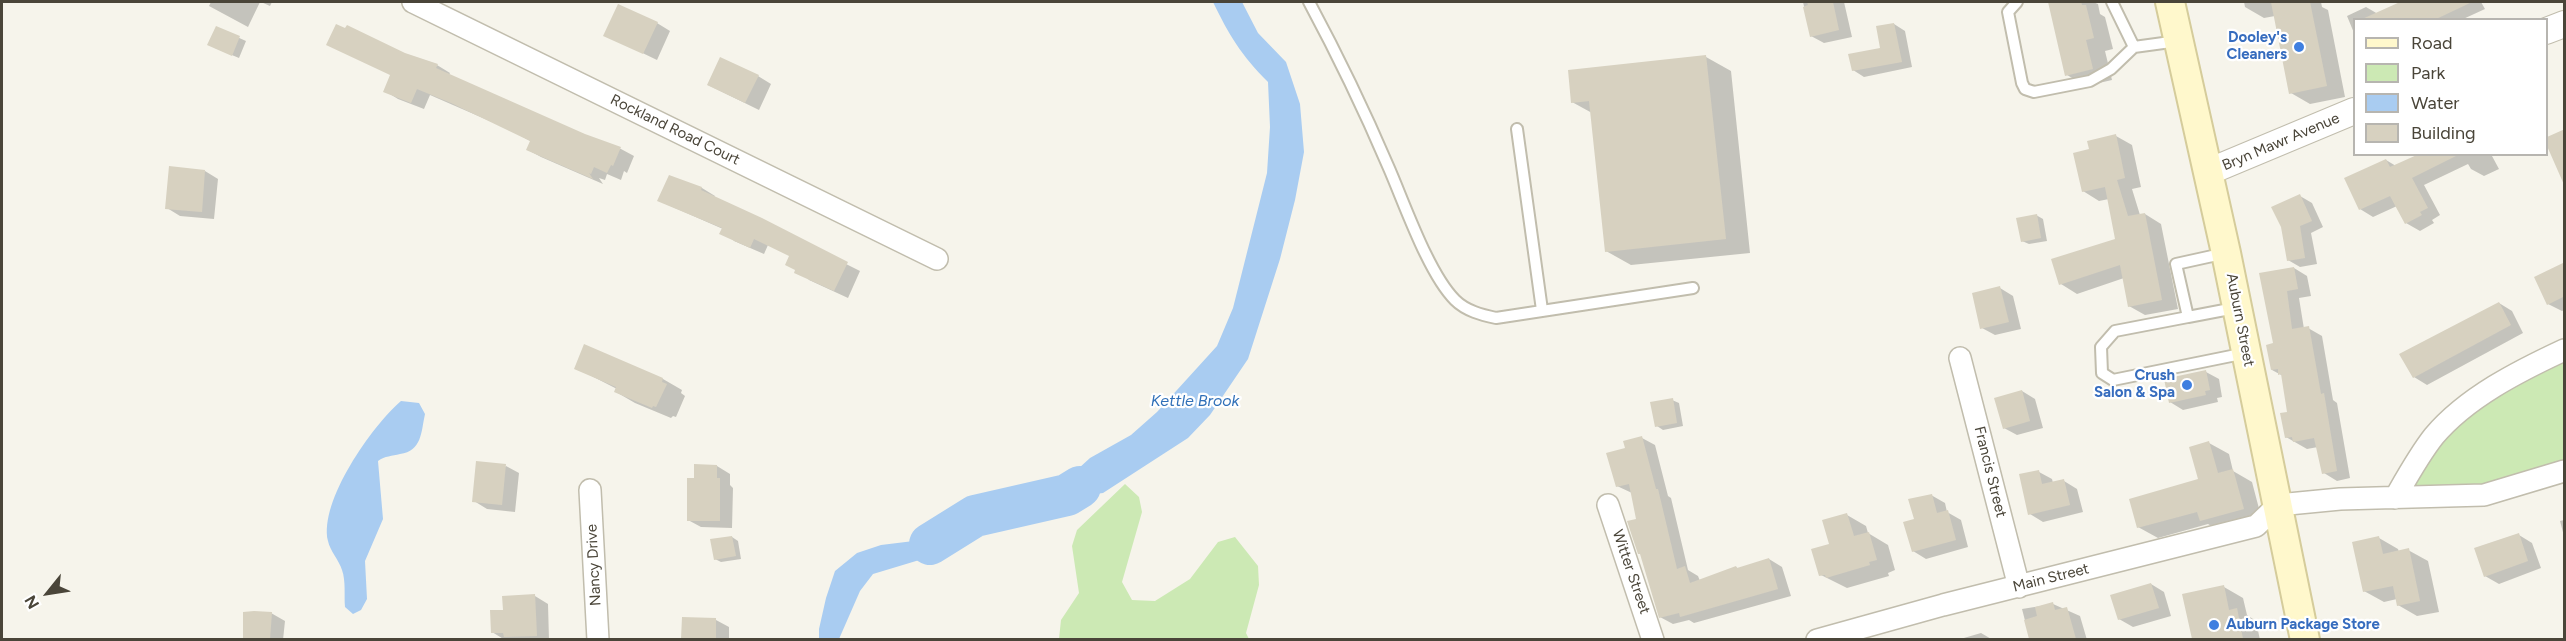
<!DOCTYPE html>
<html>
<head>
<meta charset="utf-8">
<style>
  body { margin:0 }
  #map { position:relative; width:2566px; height:641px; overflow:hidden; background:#f6f4eb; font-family:Figtree,sans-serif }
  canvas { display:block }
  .frame { position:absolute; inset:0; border:3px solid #4a4539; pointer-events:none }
  .legend { position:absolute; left:2353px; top:18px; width:195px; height:138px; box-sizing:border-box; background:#fff; border:2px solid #b7b5b0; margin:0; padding:8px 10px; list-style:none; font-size:18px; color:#4a4539 }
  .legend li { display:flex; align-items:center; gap:12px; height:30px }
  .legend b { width:30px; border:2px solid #b7b5b0 }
  .north { position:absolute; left:18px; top:563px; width:60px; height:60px; -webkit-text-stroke:4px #fff; paint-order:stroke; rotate:240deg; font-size:16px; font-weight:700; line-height:24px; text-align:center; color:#4a4539 }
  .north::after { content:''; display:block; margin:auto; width:21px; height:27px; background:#4a4539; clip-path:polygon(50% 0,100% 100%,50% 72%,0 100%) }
</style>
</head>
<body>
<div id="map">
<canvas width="2566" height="641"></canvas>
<div class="frame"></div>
<ul class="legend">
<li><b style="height:8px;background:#fff8cc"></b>Road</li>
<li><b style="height:16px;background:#cce9b4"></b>Park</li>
<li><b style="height:16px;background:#a9ccf1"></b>Water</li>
<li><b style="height:16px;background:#d7d1c0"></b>Building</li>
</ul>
<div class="north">N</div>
</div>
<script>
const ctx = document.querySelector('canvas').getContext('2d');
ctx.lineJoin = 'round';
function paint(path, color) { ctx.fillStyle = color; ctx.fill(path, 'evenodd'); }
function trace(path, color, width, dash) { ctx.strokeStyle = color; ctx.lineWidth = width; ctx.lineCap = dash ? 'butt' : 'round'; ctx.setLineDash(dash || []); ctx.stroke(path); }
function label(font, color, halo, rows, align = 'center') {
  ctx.font = font + ' Figtree,sans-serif'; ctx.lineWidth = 4.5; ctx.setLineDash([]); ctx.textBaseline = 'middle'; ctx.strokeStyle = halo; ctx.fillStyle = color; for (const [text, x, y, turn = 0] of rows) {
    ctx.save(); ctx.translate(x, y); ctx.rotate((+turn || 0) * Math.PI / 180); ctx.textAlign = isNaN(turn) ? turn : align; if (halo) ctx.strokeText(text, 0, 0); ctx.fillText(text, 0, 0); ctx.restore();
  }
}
paint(new Path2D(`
  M2564,350V469L2484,495L2395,498L2450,420Z
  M1125,484L1139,497L1142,512L1122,582L1132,600L1155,601L1190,579L1218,542L1235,537L1258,566L1259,585L1246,633L1249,639H1059L1061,620L1079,593L1072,546L1077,530Z`), '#cce9b4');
paint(new Path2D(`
  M1213,2H1242L1258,33L1286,62L1300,104L1304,152L1295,200L1280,259L1248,359L1210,415L1188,438L1103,493L990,508L926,558L873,574L860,591L839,639H819V629L826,598L835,571L857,553L881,545L930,539L948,518L983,495L1004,489L1067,479L1090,458L1131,435L1157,412L1217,346L1233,308L1267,173L1270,127L1268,82C1241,55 1229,35 1213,2Z
  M401,401L419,403L425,414C421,432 422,451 400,454C392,456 385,456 378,461L383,519L365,561L367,599L361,610L353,614L345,607C344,596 346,581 342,570C339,560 330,551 328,541C319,501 372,426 401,401Z`), '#a9ccf1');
paint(new Path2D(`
  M211,2H260L248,27L209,6Z
  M261,2H272L270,6Z
  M1803,2H1844L1852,37L1824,43L1811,36Z
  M2050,2H2093L2098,4L2100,14L2105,17L2113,49L2105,51L2112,80L2086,86L2067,75Z
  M2244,2H2321L2322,7L2328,10L2345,97L2310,104L2291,93L2275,16L2264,18L2245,7Z
  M2406,2H2481L2485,9L2461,20H2354V33L2347,16L2366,7L2378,14Z
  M657,23L670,31L657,60L605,35Z
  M1894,24L1905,31L1912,67L1864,77L1853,70L1881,49Z
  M217,28L246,41L239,58L215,48Z
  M404,54L437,65L450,73L449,75L585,136L621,149L634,156L627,173L624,171L621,180L607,174L605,180L599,178L603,184L541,157L528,150L532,142L508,129L430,95L424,109L398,99L385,91Z
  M1706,57L1731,71L1750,253L1631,265L1606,251L1592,113L1572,102Z
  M758,76L771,84L759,110L708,85Z
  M2116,136L2132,145L2141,187L2132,189L2140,215L2145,214L2161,224L2178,309L2145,315L2129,306L2124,278L2077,294L2061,284L2117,240L2109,199L2099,201L2083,191L2091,151Z
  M2423,154H2495L2492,156L2499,169L2484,176L2471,169L2468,164L2424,185L2440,215L2432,220L2434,223L2420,231L2406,223L2397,206L2373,217L2360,209L2386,160L2396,166Z
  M205,171L218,179L214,219L180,216L167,208Z
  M670,176L702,188L715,196L714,198L860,271L848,298L809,280L791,256L768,245L764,254L734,241L723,229L659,201Z
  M2300,196L2312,203L2323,227L2311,233L2317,264L2300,267L2288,260Z
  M2036,215L2043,219L2047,241L2029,244L2022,241Z
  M2564,265V310L2562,311L2548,304Z
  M2294,268L2307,276L2311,296L2299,298L2304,329L2308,328L2322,336L2333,400L2337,403L2350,478L2337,481L2324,473L2318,447L2307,449L2286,437L2289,413L2283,376L2272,370L2275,345L2260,274Z
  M2000,288L2013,296L2021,329L1995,335L1982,328Z
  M2499,303L2512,311L2523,333L2427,385L2414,377Z
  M576,368L663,379L682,390L681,393L685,396L676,417L673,416L671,418L635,403L616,392L617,389Z
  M2206,372L2219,379L2222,397L2217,398L2218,402L2183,410L2170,402Z
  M2022,391L2035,399L2043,428L2017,435L2004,428Z
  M1672,400L1679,403L1683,426L1663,430L1657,426Z
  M1642,438L1655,445L1668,496L1671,498L1688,570L1698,576L1700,581L1736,567L1739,569L1769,559L1782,567L1791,596L1694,623L1689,620L1673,624L1660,617L1632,493L1617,486L1627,449Z
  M2209,443L2229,454L2233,471L2252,482L2262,520L2220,531L2208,524L2158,538L2138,527L2200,480Z
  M506,466L519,473L515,512L487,509L474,501Z
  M717,466L730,474V485L733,488L732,528L701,527L688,520L695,479Z
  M2039,472L2052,479L2053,483L2064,481L2077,489L2083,512L2043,522L2030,514Z
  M1931,495L1945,503L1947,512L1961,520L1968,547L1926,559L1913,551L1916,520Z
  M1847,515L1866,526L1868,533L1888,545L1895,570L1888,573L1889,576L1847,588L1821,575L1831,545Z
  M2563,516H2564V536L2560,521L2564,520Z
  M2519,535L2532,543L2541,568L2499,584L2485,576Z
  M732,537L738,541L741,559L721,562L715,559Z
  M2379,538L2398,549L2399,552L2408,550L2428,561L2439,612L2417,616L2398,605L2397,599L2384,602L2364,591Z
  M2151,584L2164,592L2171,616L2133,627L2119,619Z
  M2224,587L2243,598L2247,615L2256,621L2260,640H2193L2184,595Z
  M535,596L548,604L549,640H505L492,632L504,611Z
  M2053,604L2080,616L2087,640H2030L2022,609Z
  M244,613H271L285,621L283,640H244Z
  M684,619L716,620L729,627V640H683Z
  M1981,633L1993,640H1957Z`), '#0003');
trace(new Path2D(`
  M930,544L975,516L1067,495L1080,487`), '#a9ccf1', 42);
paint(new Path2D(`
  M1807,2H1833L1839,30L1810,37L1803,7L1808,5Z
  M2048,2H2081L2082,5H2086L2094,38L2086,40L2093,69L2065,76Z
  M2271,2H2310L2327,86L2289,94Z
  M2400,2H2472L2434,20H2360Z
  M618,4L658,22L643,54L603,36Z
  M1894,23L1902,62L1852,71L1848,54L1880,48L1876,26Z
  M336,24L345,28L347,25L405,53L438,64L436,68L585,134L621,147L613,166L611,165L607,173L594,167L591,174L589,173L593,179L526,150L530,141L451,103L417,89L411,103L383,92L390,75L326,45Z
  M216,26L240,36L232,56L207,45Z
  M1706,55L1726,239L1605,252L1589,101L1571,103L1568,70Z
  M720,57L759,75L745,103L707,85Z
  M2565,129V187L2547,146V137Z
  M2116,134L2125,178L2117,180L2128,216L2145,213L2162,300L2128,307L2120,265L2059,285L2051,259L2115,239L2105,187L2082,192L2073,153L2089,149L2087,141Z
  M2419,154H2460L2412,178L2428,208L2420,212L2422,215L2405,224L2390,196L2359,210L2344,178L2386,159L2390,167Z
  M169,166L205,170L202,212L165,209Z
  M669,175L702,187L701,190L762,218L848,262L834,291L794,273L795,270L785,265L789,256L754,239L750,248L719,234L722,228L657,201Z
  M2300,194L2312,221L2300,226L2305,258L2287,261L2281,227L2271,207Z
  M2037,214L2041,238L2021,242L2016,218Z
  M2565,262V296L2547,305L2534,277Z
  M2294,267L2298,289L2287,291L2292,329L2309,326L2321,394L2324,393L2337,471L2322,474L2314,438L2293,442L2292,437L2285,438L2280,413L2287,412L2281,374L2278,375V369L2271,370L2266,345L2273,343L2259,273Z
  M2000,286L2009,322L1980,329L1972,293Z
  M2499,302L2511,325L2413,378L2399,354Z
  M584,344L663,378L662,382L667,384L656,407L653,406L652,408L614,392L616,387L574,369Z
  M2206,370L2210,390L2205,391L2206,395L2169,403L2164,379Z
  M2022,390L2030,421L2003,429L1994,398Z
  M1673,398L1677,423L1655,427L1650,402Z
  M1642,436L1656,489H1658L1677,569L1685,566L1690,583L1736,566L1737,568L1769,558L1778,589L1680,617L1679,613L1659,618L1640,554H1638L1627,521L1636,519L1629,484L1616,487L1606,453L1625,448L1623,441Z
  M2209,441L2218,473L2233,469L2244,509L2200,521L2197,512L2137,528L2129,499L2198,479L2189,447Z
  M476,461L506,464L502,505L472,502Z
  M694,464L717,465V478H720V521H687V478H694Z
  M2039,470L2042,484L2064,479L2070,505L2028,515L2019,474Z
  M1932,494L1937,513L1948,510L1956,540L1912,552L1903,522L1914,519L1908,499Z
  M1847,513L1854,536L1869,532L1877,560L1869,562L1870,565L1826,578L1825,575L1819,576L1811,549L1829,544L1822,520Z
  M2519,533L2528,561L2484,577L2474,548Z
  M732,536L736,556L714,560L710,539Z
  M2379,536L2383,554L2409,548L2420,601L2397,606L2393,586L2363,592L2352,542Z
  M2151,583L2159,608L2118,620L2110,595Z
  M2224,585L2229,610L2237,608L2243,639H2192L2182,594Z
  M535,594L537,636L504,637L503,633H491L490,610H503L502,596Z
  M2053,602L2055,610L2067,607L2076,639H2029L2024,620L2037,616L2035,607Z
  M254,611L272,612L270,639H243V612Z
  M682,617L716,618V639H681Z`), '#d7d1c0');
const service = new Path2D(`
  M1309,2C1338,56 1364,110 1388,166C1404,202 1428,273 1455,300C1466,311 1482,315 1496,318L1693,288
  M2017,2L2008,12L2022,83L2025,89L2034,92L2090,81L2111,69L2134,47L2178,41
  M2112,2L2134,47
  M1517,129L1542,310
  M2226,253L2176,264L2188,317L2115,331L2101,347L2102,373L2113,380L2246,353
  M2188,317L2235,308`);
const minor = new Path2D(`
  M413,2L937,259
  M1960,358L2019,587
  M590,490L598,640
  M2395,498C2407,477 2419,455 2434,436C2467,397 2519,371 2564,350
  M1608,505L1653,640
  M1817,640L1943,605L2256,526L2278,505L2340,499L2484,495L2564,471`);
const tertiary = new Path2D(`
  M2546,31L2564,24
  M2208,172L2354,111`);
const secondary = new Path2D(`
  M2170,2L2226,253L2305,640`);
trace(service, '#c1bdad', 14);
trace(minor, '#c1bdad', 24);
trace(tertiary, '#c1bdad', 28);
trace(secondary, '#d5cc9b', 32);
trace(service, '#fff', 10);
trace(minor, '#fff', 21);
trace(tertiary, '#fff', 26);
trace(secondary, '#fff8cc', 28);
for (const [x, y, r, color] of [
  [2299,47,6,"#3f7fe0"],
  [2187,385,6,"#3f7fe0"],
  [2214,625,6,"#3f7fe0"]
]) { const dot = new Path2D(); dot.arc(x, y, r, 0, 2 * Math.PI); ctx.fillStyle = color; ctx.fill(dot); trace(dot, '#fff', 2); }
label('bold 15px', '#366cbe', '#fff', [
  ["Dooley's",2287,38],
  ["Cleaners",2287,55],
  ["Crush",2175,376],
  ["Salon & Spa",2175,393],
  ["Auburn Package Store",2226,625,"left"]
], 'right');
label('15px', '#4a4539', '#fff', [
  ["Rockland Road Court",675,130,26],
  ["Bryn Mawr Avenue",2281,142,-23],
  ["Auburn Street",2240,320,79],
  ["Francis Street",1990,472,76],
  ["Nancy Drive",594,565,-93],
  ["Witter Street",1631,572,71],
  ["Main Street",2051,578,-14]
]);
label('italic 16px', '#3070b8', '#fff', [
  ["Kettle Brook",1195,401]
]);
</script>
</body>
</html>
